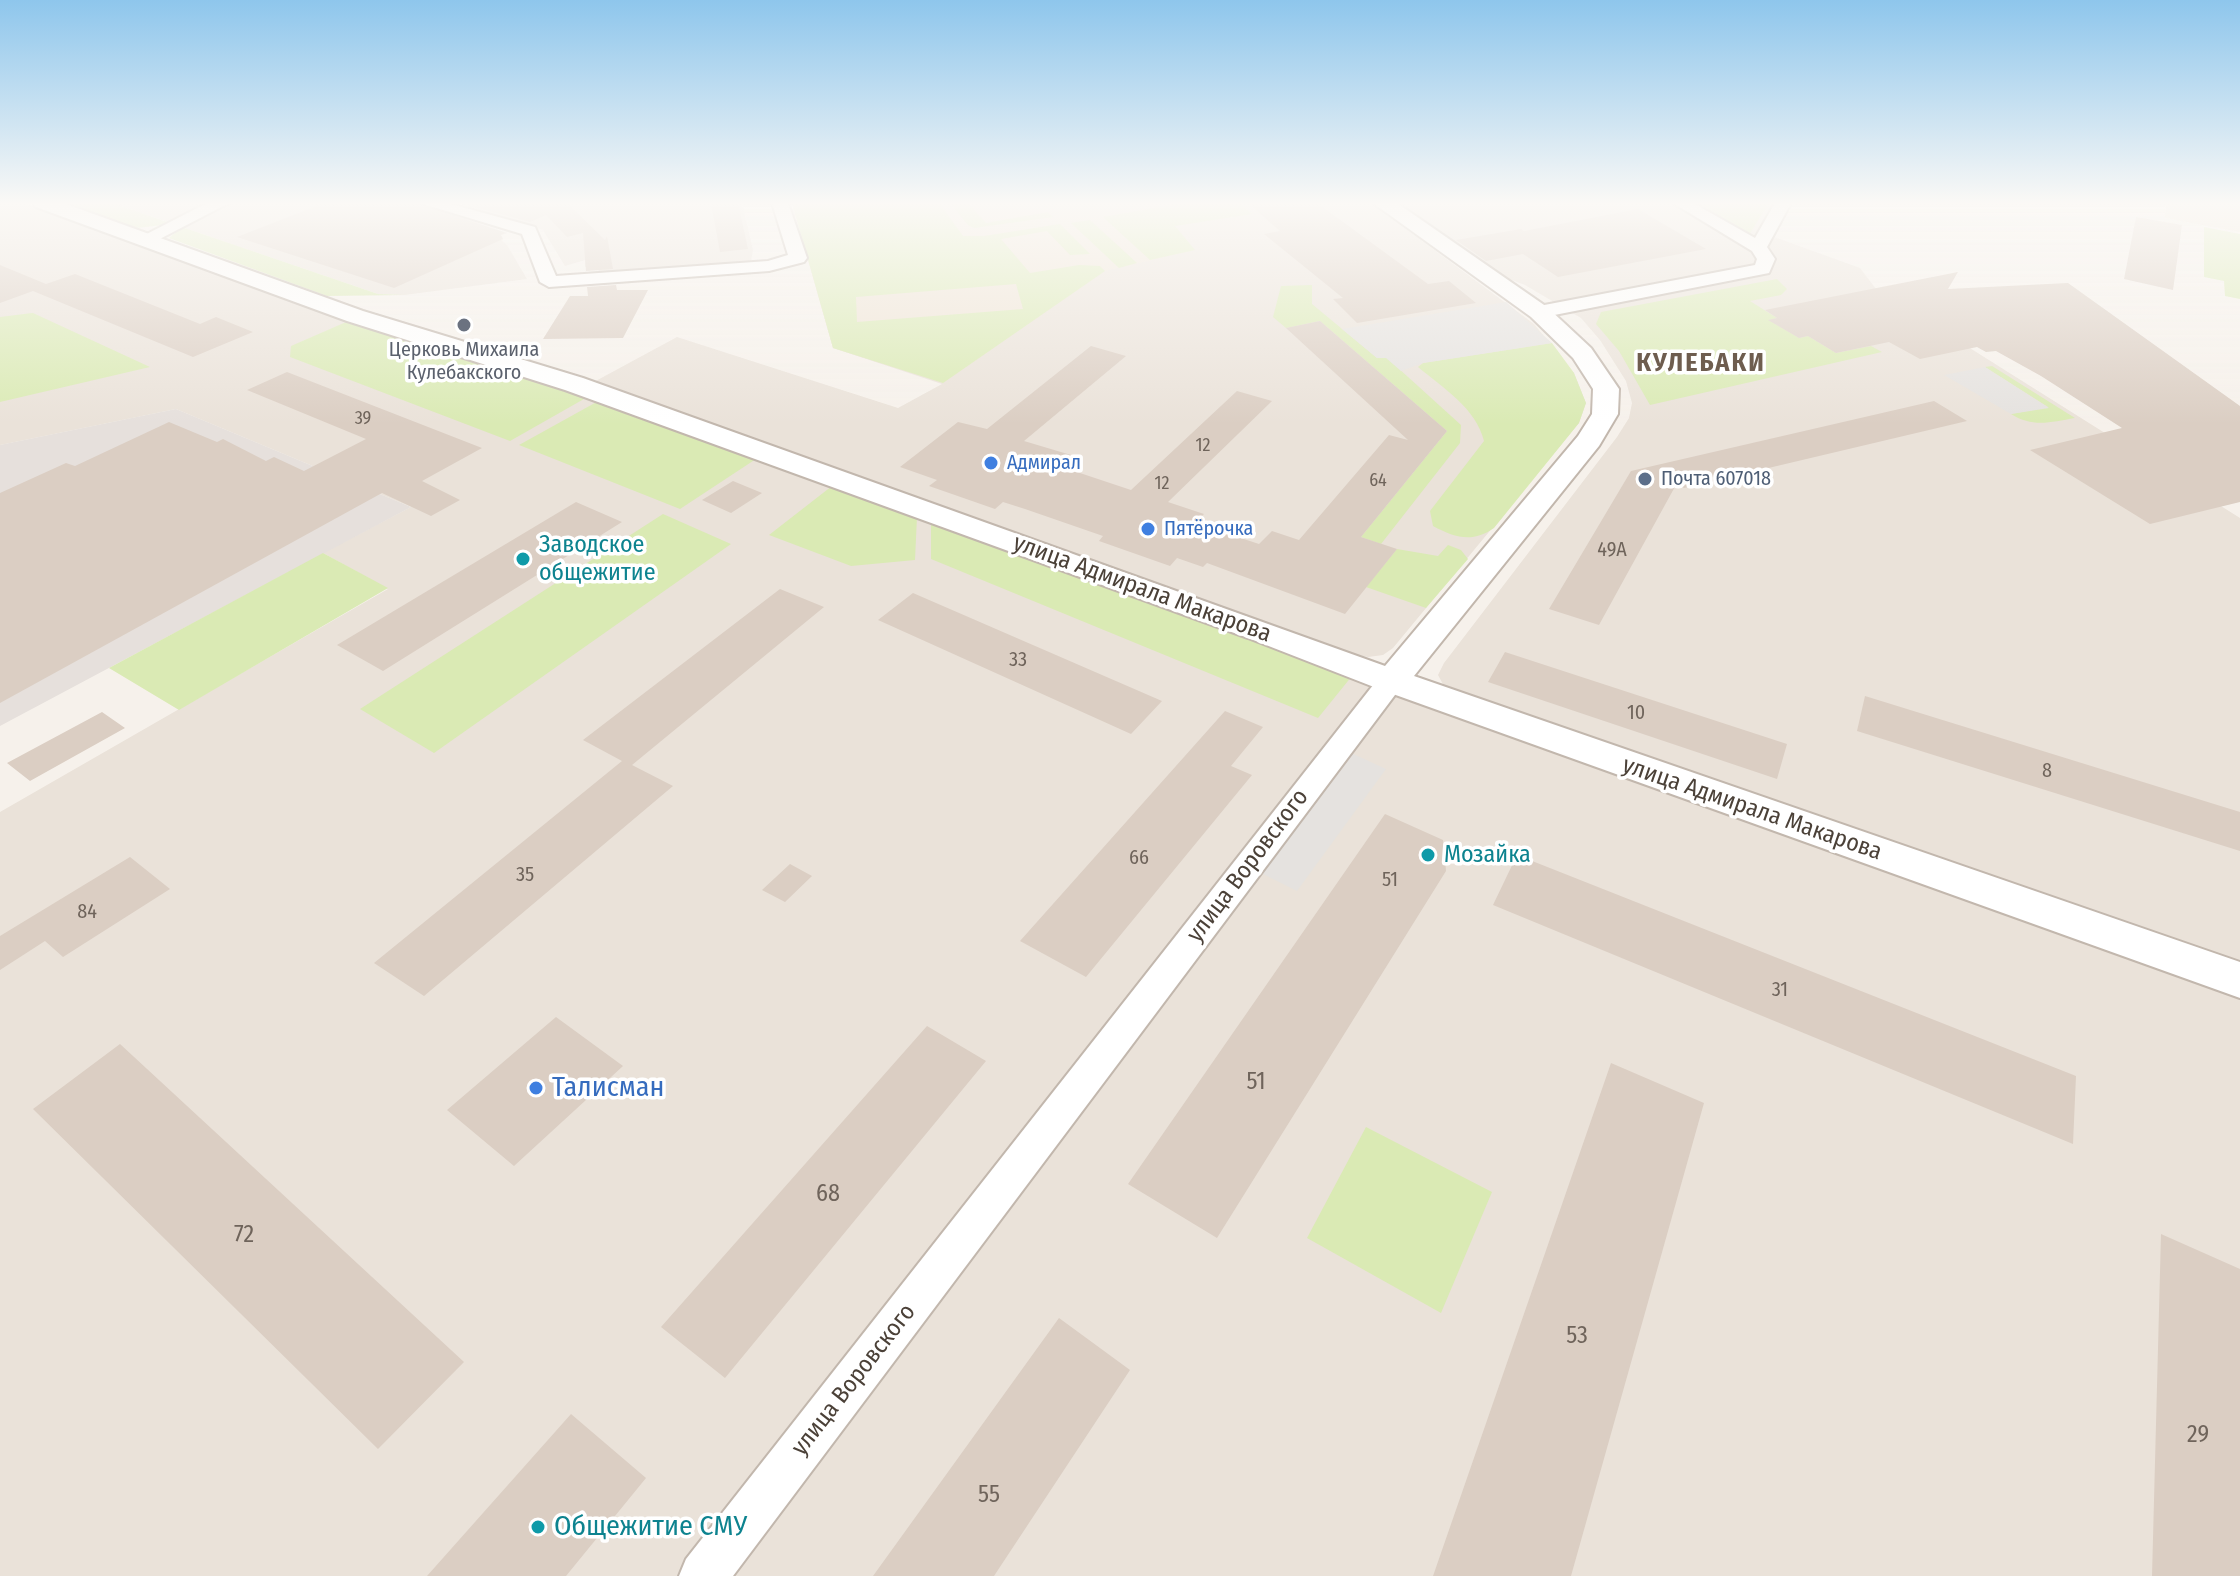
<!DOCTYPE html>
<html>
<head>
<meta charset="utf-8">
<style>
  body { margin:0 }
  canvas { display:block; background:#f6f1eb }
</style>
</head>
<body>
<canvas width="2240" height="1576"></canvas>
<script>
const ctx = document.querySelector('canvas').getContext('2d');
ctx.lineJoin = 'round';
function paint(path, color) { ctx.fillStyle = color; ctx.fill(path, 'evenodd'); }
function trace(path, color, width, dash) { ctx.strokeStyle = color; ctx.lineWidth = width; ctx.lineCap = dash ? 'butt' : 'round'; ctx.setLineDash(dash || []); ctx.stroke(path); }
function label(font, color, halo, rows, align = 'center') {
  ctx.font = font + ' "Fira Sans Condensed",sans-serif'; ctx.lineWidth = 7; ctx.setLineDash([]); ctx.textBaseline = 'middle'; ctx.strokeStyle = halo; ctx.fillStyle = color; for (const [text, x, y, turn = 0] of rows) {
    ctx.save(); ctx.translate(x, y); ctx.rotate((+turn || 0) * Math.PI / 180); ctx.textAlign = isNaN(turn) ? turn : align; if (halo) ctx.strokeText(text, 0, 0); ctx.fillText(text, 0, 0); ctx.restore();
  }
}
paint(new Path2D(`
  M0,203H24L361,325L610,406L2240,996V1576H0V812L388,589L323,553L411,507L176,409L0,445Z
  M113,203H206L167,222Z
  M233,203H393L503,234L498,237L507,245L527,279L404,295L378,294L182,227Z
  M457,203H742L753,250L751,261L598,272L601,265L585,267V260L565,266L543,230Z
  M792,203H1371L1534,324L1574,373L1586,403L1579,423L1393,648L1383,655L1368,657L1348,653L592,383L677,337L898,408L942,384L833,348Z
  M1389,203H1783L1766,234L1860,268L1876,289L2240,518V967L1457,693L1444,686L1438,675L1444,663L1617,437L1629,418L1632,403L1626,381L1600,340L1581,318L1525,285L1470,264Z`), '#eae2d9');
paint(new Path2D(`
  M176,409L411,507L0,726V445Z`), '#e6e0dc');
paint(new Path2D(`
  M792,203H1239L1252,214L1175,226L1195,250L1105,271L943,383L833,348Z
  M2166,203H2240V232L2165,218Z`), '#efe4d5');
paint(new Path2D(`
  M66,203H113L167,222L206,203H214L170,224L137,228Z
  M792,203H939L963,236H984L1060,224L1090,254L1070,255L1047,231L1001,239L1030,273L1079,265L1100,266L1105,271L943,383L833,348ZM1016,284L1023,309L857,322L856,297Z
  M950,203H968L986,223L1048,212L1053,217L974,228L968,225Z
  M1183,203H1239L1252,214L1175,226L1195,250L1150,260L1103,217Z
  M1695,203H1769L1749,235Z
  M1090,220L1137,263L1119,268L1071,223Z
  M182,227L378,294L404,295L327,296L169,238Z
  M2204,227L2240,234V299L2225,296L2224,281L2204,277Z
  M1777,279L1787,289L1781,295L1750,301L1777,318L1769,320L1799,338L1808,336L1836,353L1871,346L1882,352L1650,405L1619,351L1596,324L1601,312Z
  M1312,285V304L1377,358L1386,357L1461,425L1460,443L1381,544L1361,537L1447,431L1320,321L1286,328L1273,317L1281,286Z
  M32,313H33L150,367L0,402V317Z
  M353,319L591,395L510,441L290,357L291,346Z
  M1552,343L1574,373L1586,403L1579,423L1494,528C1473,543 1455,538 1433,526L1430,511L1484,441C1476,408 1443,388 1418,367L1423,363Z
  M1992,366L2075,418C2051,422 2033,428 2011,414L2048,407L1985,367Z
  M602,399L759,457L680,509L519,445Z
  M832,486L917,517L915,560L851,566L769,535Z
  M663,514L731,544L434,753L360,709Z
  M931,523L1352,676L1318,718L931,559Z
  M1448,545L1461,550L1468,559L1426,608L1366,587L1397,549L1438,556Z
  M323,553L388,588L179,710L109,668Z
  M1366,1127L1492,1192L1441,1313L1307,1238Z`), '#daeab4');
paint(new Path2D(`
  M1506,302L1552,343L1423,363L1401,371L1386,358H1377L1342,329Z
  M1985,367L2049,408L2011,414L1944,375Z
  M1349,752L1386,769L1297,891L1257,871Z`), '#e5e2df');
paint(new Path2D(`
  M324,203H417L507,233L501,235L503,239L394,288L237,237Z
  M460,203H573L569,205L605,240L607,236L613,269L586,271L583,233L567,237L546,215L530,222Z
  M711,203H738L748,249L720,252Z
  M1248,203H1317L1428,284L1449,281L1476,303L1357,323L1333,299L1343,298L1264,234L1280,231Z
  M1638,209L1706,249L1558,277L1523,254L1486,261L1456,240L1521,229L1524,231Z
  M2136,217L2182,225L2173,290L2124,279Z
  M0,265L46,284L75,274L200,324L216,317L253,332L193,357L33,291L0,303Z
  M1958,272L1948,289L2068,283L2240,406V502L2150,524L2030,450L2122,428L2041,376L1996,351L1986,352L1977,347L1920,359L1889,342L1836,353L1808,336L1799,338L1768,320L1777,318L1765,310Z
  M616,285L617,290H648L623,338L543,339L570,296H588L587,287Z
  M1320,321L1447,431L1361,537L1397,549L1345,614L1207,563L1203,567L1177,558L1170,566L1099,541L1103,536L1025,509L1003,502L995,509L929,486L937,480L900,467L958,422L987,429L1091,346L1126,356L1024,441L1081,458L1068,469L1131,490L1237,391L1272,401L1168,502L1204,514L1195,523L1259,544L1272,531L1299,540L1389,435L1408,440L1286,328Z
  M287,372L482,448L422,481L460,500L431,516L382,493L0,703V493L66,463L75,466L169,422L217,442L223,439L266,461L274,457L304,471L366,439L247,390Z
  M1934,401L1967,421L1684,488L1677,483L1599,625L1549,609L1631,471Z
  M733,481L762,493L731,513L702,500Z
  M576,502L622,522L383,671L337,645Z
  M780,589L824,607L632,765L673,786L424,996L374,963L622,761L583,740Z
  M913,593L1162,701L1131,734L878,620Z
  M1505,652L1787,744L1777,779L1488,682Z
  M1865,696L2240,812V851L1857,731Z
  M1225,711L1263,727L1231,766L1252,775L1086,977L1020,941Z
  M102,712L125,728L30,781L7,763Z
  M1385,814L1443,840L1446,871L1217,1238L1128,1184Z
  M1517,855L2076,1076L2073,1144L1493,905Z
  M130,857L170,889L63,957L45,941L0,970V936Z
  M790,864L812,876L785,902L762,890Z
  M556,1017L623,1066L514,1166L447,1110Z
  M927,1026L986,1061L725,1378L661,1327Z
  M120,1044L464,1362L378,1449L33,1109Z
  M1611,1063L1704,1103L1571,1576H1433Z
  M2161,1234L2240,1269V1576H2152Z
  M1059,1318L1130,1370L994,1576H873Z
  M571,1414L646,1478L566,1576H427Z`), '#dbcec3');
const minor = new Path2D(`
  M207,203H229L152,243H140L137,239Z
  M420,203H447L535,227L556,276L768,261L788,255L772,203H788L807,258L804,262L769,271L549,287L540,282L522,234Z
  M1673,203H1693L1755,238L1775,203H1791L1767,247L1775,259L1769,273L1539,318L1532,316L1530,312L1532,308L1539,306L1755,265L1757,259L1752,251Z
  M1391,672L1401,675L1405,681L1401,687L733,1576H679L686,1559L1381,675Z`);
const tertiary = new Path2D(`
  M33,203H63L363,311L583,378L1385,666L1578,436L1592,414L1593,389L1573,358L1531,317L1373,203H1397L1547,307L1591,348L1619,389L1618,414L1599,446L1414,676L2240,962V998L1379,689L1248,638L565,390L347,321L36,207Z`);
trace(minor, '#c2b7ad', 4);
trace(tertiary, '#c2b7ad', 4);
paint(minor, '#fff');
paint(tertiary, '#fff');
const sky = ctx.createLinearGradient(0, 0, 0, 424);
sky.addColorStop(0, '#8ec6ec');
sky.addColorStop(0.48, '#fbf9f6');
sky.addColorStop(1, '#fbf9f600');
ctx.fillStyle = sky;
ctx.fillRect(0, 0, 2240, 424);
for (const [x, y, r, color] of [
  [464,325,8,"#6b7280"],
  [991,463,8,"#3f7fe0"],
  [1645,479,8,"#5c6f8a"],
  [1148,529,8,"#3f7fe0"],
  [523,559,8,"#0f9aa8"],
  [1428,855,8,"#0f9aa8"],
  [536,1088,8,"#3f7fe0"],
  [538,1527,8,"#0f9aa8"]
]) { const dot = new Path2D(); dot.arc(x, y, r, 0, 2 * Math.PI); ctx.fillStyle = color; ctx.fill(dot); trace(dot, '#fff', 3); }
label('18px', '#6f645b', null, [
  ["39",363,419],
  ["12",1203,446],
  ["64",1378,481],
  ["12",1162,484]
]);
label('20px', '#5b616d', '#fff', [
  ["Церковь Михаила",464,350],
  ["Кулебакского",464,373]
]);
label('20px', '#366cbe', '#fff', [
  ["Адмирал",1007,463],
  ["Пятёрочка",1164,529]
], 'left');
label('20px', '#4e5e75', '#fff', [
  ["Почта 607018",1661,479]
], 'left');
label('20px', '#6f645b', null, [
  ["49А",1612,550],
  ["33",1018,660],
  ["10",1636,713],
  ["8",2047,771],
  ["66",1139,858],
  ["35",525,875],
  ["51",1390,880],
  ["84",87,912],
  ["31",1780,990]
]);
label('24px', '#0d838f', '#fff', [
  ["Заводское",539,545],
  ["общежитие",539,573],
  ["Мозайка",1444,855]
], 'left');
label('24px', '#4b4138', '#fff', [
  ["улица Адмирала Макарова",1142,589,20],
  ["улица Адмирала Макарова",1752,809,19],
  ["улица Воровского",1248,866,-53],
  ["улица Воровского",854,1380,-52]
]);
label('24px', '#6f645b', null, [
  ["51",1256,1082],
  ["68",828,1194],
  ["72",244,1235],
  ["53",1577,1336],
  ["29",2198,1435],
  ["55",989,1495]
]);
ctx.letterSpacing = '2px';
label('bold 26px', '#6e5d4f', '#fff', [
  ["КУЛЕБАКИ",1701,364]
]);
ctx.letterSpacing = '0px';
label('28px', '#366cbe', '#fff', [
  ["Талисман",552,1088]
], 'left');
label('28px', '#0d838f', '#fff', [
  ["Общежитие СМУ",554,1527]
], 'left');
</script>
</body>
</html>
